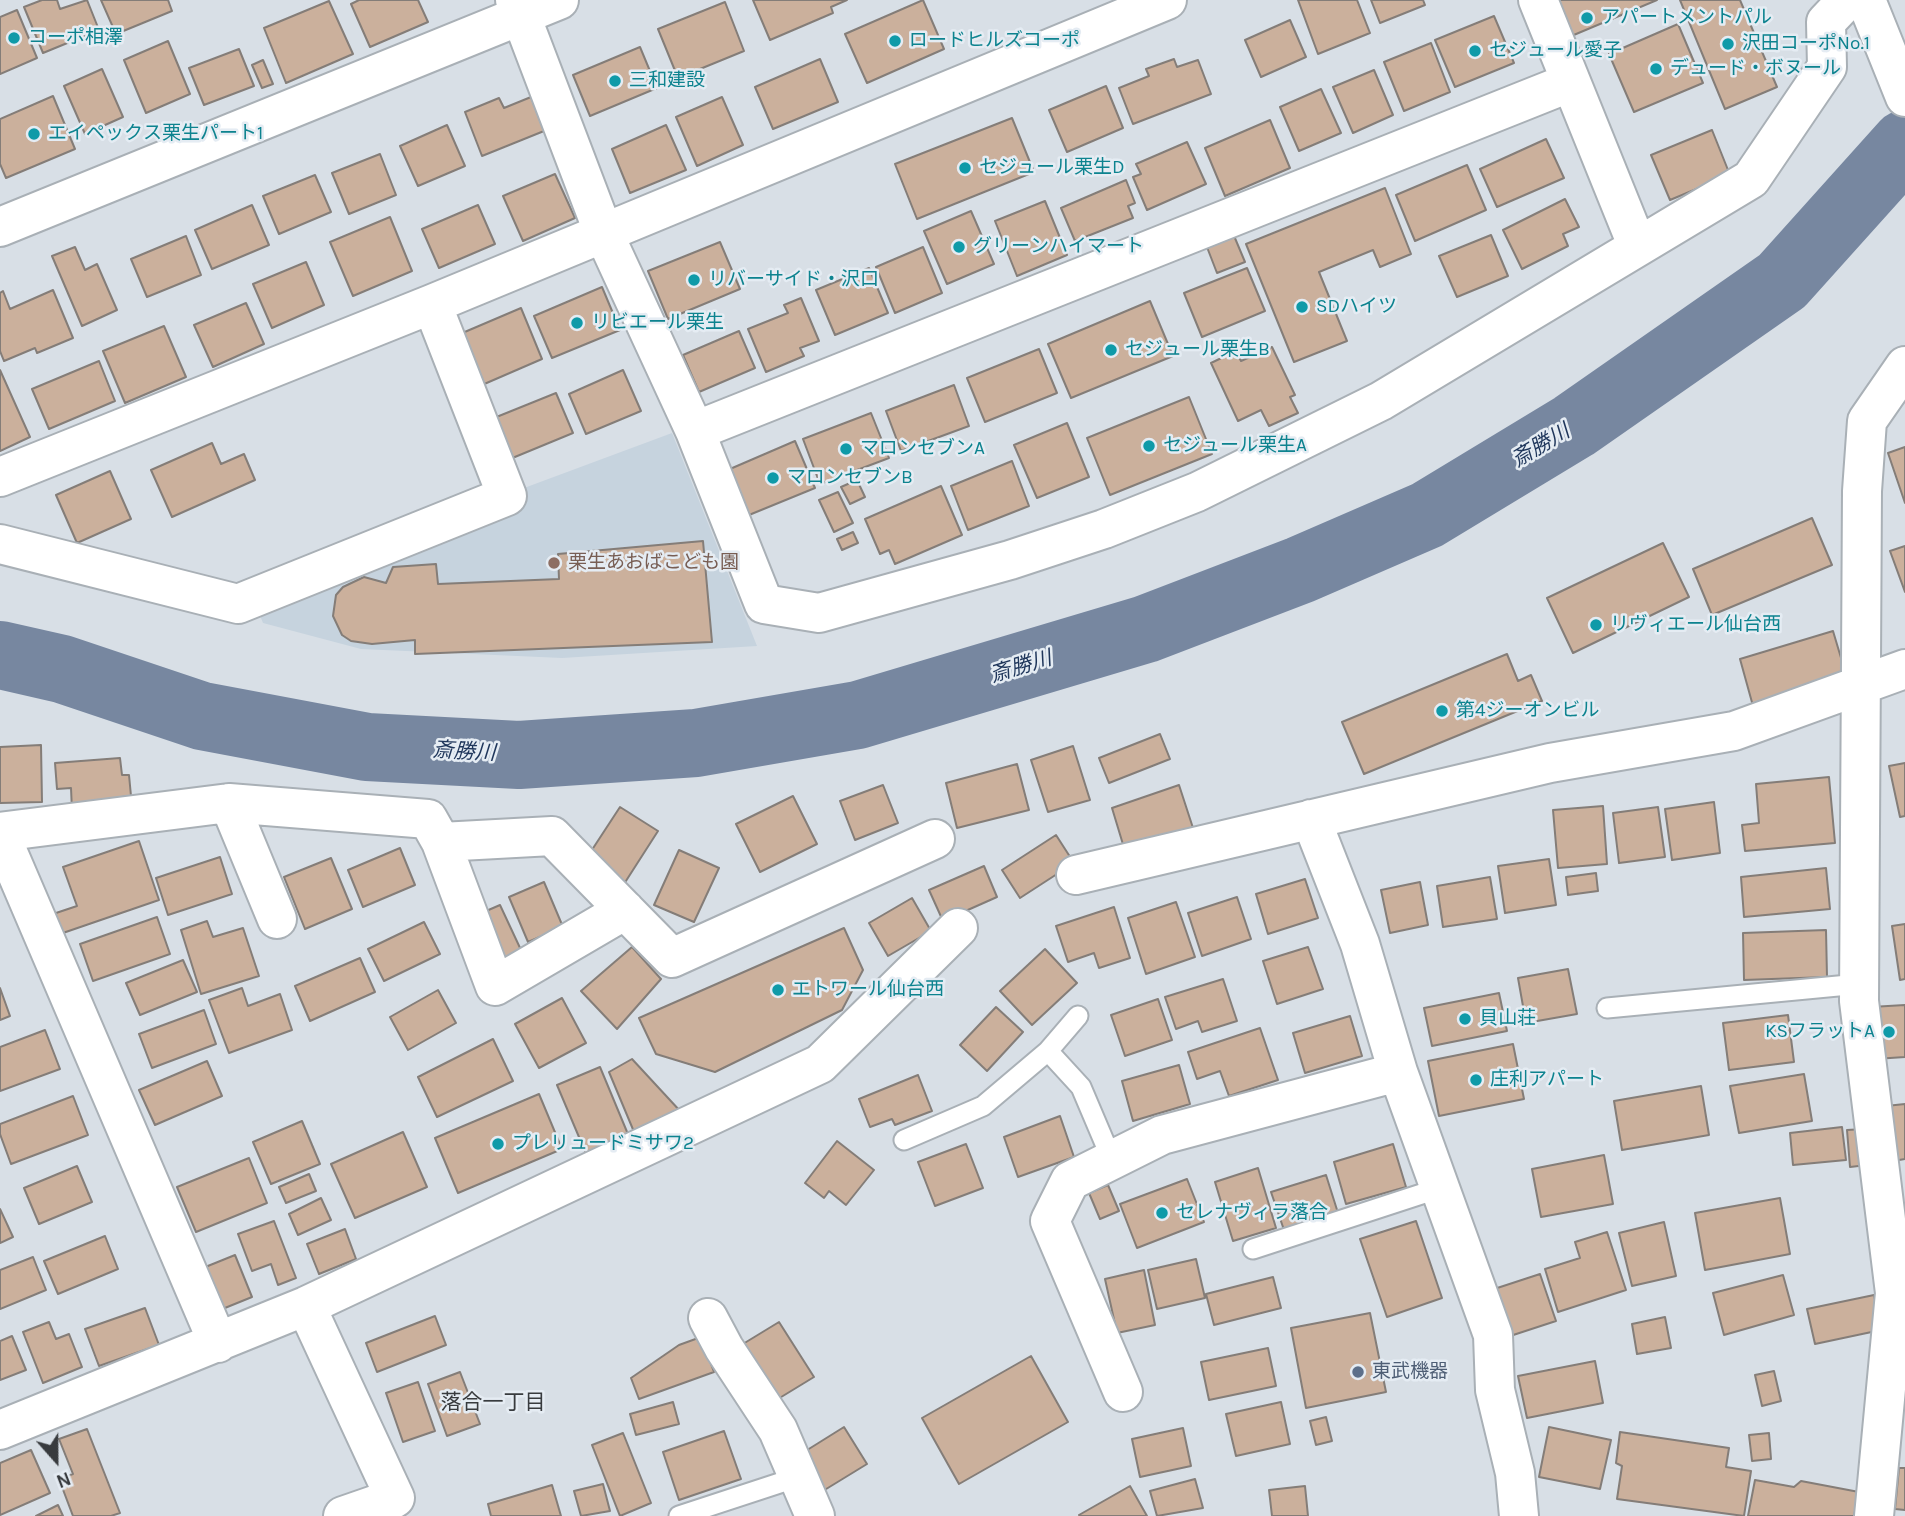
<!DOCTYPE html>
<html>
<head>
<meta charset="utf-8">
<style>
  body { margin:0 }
  #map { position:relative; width:1905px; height:1516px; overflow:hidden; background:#d8dfe6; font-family:Karla,sans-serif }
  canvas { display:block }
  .north { position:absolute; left:21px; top:1425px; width:70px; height:70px; -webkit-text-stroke:5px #e5ecf3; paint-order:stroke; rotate:159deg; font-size:19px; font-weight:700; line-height:28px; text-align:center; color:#383b3e }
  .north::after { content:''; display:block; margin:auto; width:24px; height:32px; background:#383b3e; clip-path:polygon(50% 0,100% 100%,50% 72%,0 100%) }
</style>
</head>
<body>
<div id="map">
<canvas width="1905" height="1516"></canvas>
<div class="north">N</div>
</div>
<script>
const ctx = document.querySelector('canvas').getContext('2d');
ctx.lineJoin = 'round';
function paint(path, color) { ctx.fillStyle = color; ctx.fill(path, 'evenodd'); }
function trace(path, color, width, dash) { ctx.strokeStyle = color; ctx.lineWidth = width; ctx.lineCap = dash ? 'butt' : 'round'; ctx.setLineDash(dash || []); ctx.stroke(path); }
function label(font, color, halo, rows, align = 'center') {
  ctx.font = font + ' Karla,"Noto Sans JP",sans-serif'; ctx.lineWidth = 5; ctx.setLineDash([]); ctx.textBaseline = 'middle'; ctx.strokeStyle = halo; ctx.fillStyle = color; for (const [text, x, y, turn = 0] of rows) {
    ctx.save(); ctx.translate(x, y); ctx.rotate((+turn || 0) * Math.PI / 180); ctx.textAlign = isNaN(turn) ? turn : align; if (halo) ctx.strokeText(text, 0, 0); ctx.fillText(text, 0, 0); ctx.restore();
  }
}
paint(new Path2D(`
  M672,433L757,646L562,658L361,649L263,623L259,613L516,491Z`), '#c6d3de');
trace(new Path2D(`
  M0,655L62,669L202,716L367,747L519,755L696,743L858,715L1146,629L1300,570L1427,515L1574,426L1782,281L1905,144`), '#7787a0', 68);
const building = new Path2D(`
  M42,0H57L60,9L87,0L99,30L43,53L24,7Z
  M101,0H168L172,11L116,34Z
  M359,0H418L428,22L370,47L351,4Z
  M753,0H847L831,7L833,13L770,40Z
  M923,0L944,49L867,83L845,34Z
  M1298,0H1357L1370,33L1318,54Z
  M1371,0H1423L1425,5L1380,23Z
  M1554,0H1657L1569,37Z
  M1680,0H1740L1777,87L1725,109Z
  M329,1L353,54L286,83L264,28Z
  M725,2L744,51L678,78L658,29Z
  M17,10L37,58L0,74V17Z
  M1494,16L1514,63L1455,87L1435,40Z
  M1290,20L1306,57L1261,77L1245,40Z
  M1678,24L1703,83L1634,112L1609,54Z
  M168,41L190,94L146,113L124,60Z
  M1431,43L1450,92L1404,111L1384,62Z
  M640,47L657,88L590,116L573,75Z
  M239,49L254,86L204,105L189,68Z
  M820,59L838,102L773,129L755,87Z
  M1174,59L1177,67L1198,60L1211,94L1133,124L1119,88L1149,76L1146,69Z
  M263,60L273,84L262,88L252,65Z
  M102,69L123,117L85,134L64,86Z
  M1374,70L1393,115L1353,133L1333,87Z
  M1106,86L1123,128L1067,152L1049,110Z
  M1321,89L1341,133L1299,151L1280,107Z
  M53,96L75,149L6,178L0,164V119Z
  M531,97L544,131L482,156L465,112L499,98L504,108Z
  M722,97L743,145L697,166L676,117Z
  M1012,118L1034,172L917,219L895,164Z
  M1270,120L1290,168L1225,196L1205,148Z
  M447,125L465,166L418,186L400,146Z
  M666,125L686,170L630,193L612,149Z
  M1712,130L1730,175L1670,200L1651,155Z
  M1546,139L1564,178L1497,207L1480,169Z
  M1187,142L1206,184L1147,210L1133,177L1141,174L1136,164Z
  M380,154L396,195L349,214L332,173Z
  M1467,165L1486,210L1415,241L1396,195Z
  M555,174L575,218L523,241L503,196Z
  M315,175L331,212L279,234L263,196Z
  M1126,180L1135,203L1128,206L1133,218L1075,241L1061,208Z
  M1385,188L1411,254L1380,267L1373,250L1319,272L1347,341L1294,362L1246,244Z
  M1565,199L1579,227L1563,234L1568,246L1522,269L1503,230Z
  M1045,201L1067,255L1017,276L995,221Z
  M252,205L269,245L212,269L195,230Z
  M478,205L495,244L439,268L422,229Z
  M971,211L994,264L947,284L924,231Z
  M390,217L412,271L353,296L330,242Z
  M1232,231L1245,262L1217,273L1205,242Z
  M1491,235L1508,276L1457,297L1439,256Z
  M186,236L201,275L147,297L131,259Z
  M720,242L740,289L668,319L648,271Z
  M75,247L85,270L97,264L117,310L82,326L52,256Z
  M923,247L942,293L895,313L876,267Z
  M306,262L324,305L272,328L253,284Z
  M869,268L888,313L835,335L816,290Z
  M1247,268L1265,311L1202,337L1184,293Z
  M602,287L620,330L552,358L534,316Z
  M53,290L73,338L37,353L35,348L4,361L0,351V293L3,291L10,309Z
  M801,298L819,341L800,348L804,356L766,372L748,329L788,313L784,305Z
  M1150,301L1173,356L1071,398L1048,344Z
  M246,303L264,344L213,367L194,325Z
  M521,308L542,359L482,385L460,334Z
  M164,326L186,377L125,403L103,351Z
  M739,331L755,368L699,392L683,355Z
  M1272,347L1295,395L1290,397L1298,413L1269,426L1261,410L1238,421L1211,363L1236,351L1241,361Z
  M1039,349L1057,393L985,422L967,378Z
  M99,361L115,401L49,429L32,389Z
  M0,370L30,437L0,451Z
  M623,370L641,411L586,434L569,394Z
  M954,385L969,426L901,451L886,411Z
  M556,393L573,433L510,459L494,418Z
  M1189,397L1212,454L1110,495L1087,438Z
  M871,413L889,458L820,484L803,439Z
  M1067,423L1089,477L1037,498L1014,445Z
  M795,441L815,488L749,515L730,469Z
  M212,443L221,464L244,454L255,480L172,517L151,470Z
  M1905,447V503L1888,453Z
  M1012,461L1029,506L968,530L951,486Z
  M110,471L131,519L77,543L56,495Z
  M857,480L865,497L850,504L841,487Z
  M941,486L962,535L895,564L889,550L880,554L865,519Z
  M838,492L853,523L834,532L819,500Z
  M1812,518L1832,565L1712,615L1693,569Z
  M853,532L858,543L842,550L837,539Z
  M703,541L712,642L415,654V640L372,644L351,641L342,635L333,616L336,595L343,587L364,577L386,583L393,567L436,564L438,584L559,579L558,554Z
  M1663,543L1689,597L1573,653L1547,598Z
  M1905,546V592L1890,551Z
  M1833,631L1847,678L1753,706L1740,659Z
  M1507,654L1518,681L1531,675L1542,701L1364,774L1342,722Z
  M1160,734L1170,759L1109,783L1099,758Z
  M41,745L42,802L0,803V747Z
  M1073,746L1090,800L1048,812L1031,760Z
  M120,758L122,775H129L131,796L122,797L123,807L72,811L71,788L57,789L55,763Z
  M1905,763V816L1900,817L1889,766Z
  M1017,764L1029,810L957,828L946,783Z
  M1829,777L1835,843L1745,851L1742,825L1759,823L1756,784Z
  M883,785L898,823L855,840L840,801Z
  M1179,785L1193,828L1125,851L1112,808Z
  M793,796L817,844L760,872L736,824Z
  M1714,802L1720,853L1672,860L1665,809Z
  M1603,806L1607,864L1558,868L1553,810Z
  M620,807L658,831L624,884L586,859Z
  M1658,807L1665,857L1619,863L1613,813Z
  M1056,835L1074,863L1020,898L1002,870Z
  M139,841L159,900L60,934L53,914L77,906L63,867Z
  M400,848L415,885L363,907L348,870Z
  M679,850L719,868L694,922L654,905Z
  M220,857L232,894L168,915L156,878Z
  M331,858L352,909L305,929L284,877Z
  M1549,859L1556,905L1505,913L1498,866Z
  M984,866L997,897L943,921L929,890Z
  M1826,868L1830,909L1744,917L1741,877Z
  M1596,873L1598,891L1568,895L1566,877Z
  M1490,877L1497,919L1443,927L1437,886Z
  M1305,879L1318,918L1268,934L1256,894Z
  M544,882L563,927L528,942L509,897Z
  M1420,882L1428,925L1390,933L1381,890Z
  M1237,897L1251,939L1202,956L1188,913Z
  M912,898L931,931L888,956L869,923Z
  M1176,902L1195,957L1146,974L1128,918Z
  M500,905L521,950L497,961L477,915Z
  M1114,907L1130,958L1099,968L1094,953L1068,962L1056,926Z
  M157,917L170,954L93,981L80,944Z
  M207,921L213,937L243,928L259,976L201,994L181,930Z
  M424,922L440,954L384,981L368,949Z
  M1905,924V979L1900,980L1892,926Z
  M844,928L863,970L842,1010L715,1072L656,1054L639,1018Z
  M1826,930L1827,977L1744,980L1743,933Z
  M632,947L661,979L617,1029L581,991Z
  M1308,947L1323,989L1277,1004L1263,961Z
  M1045,949L1077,983L1032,1025L1000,991Z
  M360,958L375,992L310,1021L295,986Z
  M183,960L197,992L140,1015L126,983Z
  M1568,969L1577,1014L1526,1023L1518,978Z
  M1223,979L1237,1021L1202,1032L1198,1021L1176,1029L1165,997Z
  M0,988L10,1016L0,1020Z
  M242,988L248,1006L280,994L292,1030L229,1053L209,1000Z
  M438,990L456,1023L408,1050L390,1017Z
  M1499,993L1507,1031L1432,1046L1424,1008Z
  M562,998L586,1043L539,1068L515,1024Z
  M1158,999L1172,1040L1125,1056L1111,1015Z
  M1905,1005V1057L1875,1059L1871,1007Z
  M996,1007L1023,1032L987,1071L960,1045Z
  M204,1010L216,1044L152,1068L139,1034Z
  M1788,1015L1794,1062L1729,1070L1723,1023Z
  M1350,1016L1362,1056L1305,1073L1293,1033Z
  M1260,1028L1278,1080L1229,1096L1220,1071L1197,1079L1188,1052Z
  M45,1030L60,1069L0,1091V1047Z
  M493,1039L513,1081L437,1117L418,1077Z
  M1513,1044L1524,1099L1439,1116L1428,1061Z
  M632,1059L681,1112L637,1139L609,1072Z
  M207,1061L222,1096L155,1125L139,1090Z
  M1179,1065L1190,1104L1133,1121L1122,1081Z
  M600,1067L630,1139L587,1156L557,1085Z
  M1804,1074L1812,1121L1739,1133L1730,1086Z
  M918,1075L932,1111L895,1125L892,1119L870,1127L859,1099Z
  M1701,1086L1709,1135L1622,1150L1614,1101Z
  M539,1094L562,1149L458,1193L435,1138Z
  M73,1096L88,1135L11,1164L0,1134V1124Z
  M1905,1104V1159L1893,1161L1886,1106Z
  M1060,1116L1074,1157L1018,1177L1004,1137Z
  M302,1121L320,1164L271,1184L253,1142Z
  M1842,1127L1846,1160L1793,1165L1790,1133Z
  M1864,1129L1867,1165L1850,1167L1847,1130Z
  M403,1132L427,1187L355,1218L331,1164Z
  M837,1141L874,1170L846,1205L829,1191L824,1198L805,1183Z
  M966,1144L983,1188L935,1206L918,1162Z
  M1393,1144L1406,1187L1346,1204L1334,1162Z
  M1604,1155L1613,1204L1541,1217L1532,1169Z
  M249,1158L267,1203L196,1232L177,1187Z
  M77,1166L92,1202L39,1224L24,1188Z
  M1258,1168L1276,1228L1233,1241L1215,1182Z
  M309,1174L316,1191L286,1203L279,1187Z
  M1326,1175L1338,1213L1284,1230L1271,1192Z
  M1187,1179L1204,1222L1137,1248L1120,1204Z
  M1108,1185L1119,1211L1100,1219L1089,1193Z
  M321,1198L331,1220L298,1235L289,1214Z
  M1780,1198L1790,1254L1705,1270L1695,1213Z
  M0,1209L13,1237L0,1243Z
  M274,1221L296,1278L278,1285L271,1264L252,1271L238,1234Z
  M1416,1221L1442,1298L1387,1317L1360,1239Z
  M1664,1222L1676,1276L1632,1286L1619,1233Z
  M345,1229L356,1259L319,1274L307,1244Z
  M1607,1232L1626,1290L1558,1312L1545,1269L1580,1258L1575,1242Z
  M105,1236L118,1269L58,1294L44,1261Z
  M235,1255L252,1297L215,1312L198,1270Z
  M33,1257L46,1290L0,1309V1270Z
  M1196,1259L1205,1298L1157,1309L1148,1270Z
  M1144,1270L1155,1325L1117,1333L1105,1279Z
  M1540,1274L1556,1321L1501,1339L1485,1292Z
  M1783,1275L1794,1315L1724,1335L1713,1293Z
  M1273,1277L1281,1308L1214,1325L1206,1294Z
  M1874,1295L1881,1330L1815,1344L1807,1309Z
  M145,1308L159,1345L99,1366L85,1329Z
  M1370,1313L1386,1392L1306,1408L1291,1328Z
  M435,1316L446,1345L377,1372L366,1343Z
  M1665,1317L1671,1348L1637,1354L1632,1324Z
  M49,1322L56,1339L69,1334L82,1367L43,1383L23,1332Z
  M779,1322L814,1377L773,1402L738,1347Z
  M12,1336L26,1370L0,1380V1341Z
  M701,1337L714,1372L639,1399L631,1378L679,1345Z
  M1268,1348L1276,1386L1209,1400L1201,1362Z
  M1031,1356L1068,1422L959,1484L922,1418Z
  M1595,1361L1603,1403L1527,1418L1518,1376Z
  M1774,1371L1781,1401L1762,1406L1755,1375Z
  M460,1372L480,1424L447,1436L428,1384Z
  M418,1382L435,1431L403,1442L386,1393Z
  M673,1402L679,1424L636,1435L630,1414Z
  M1281,1402L1290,1444L1236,1456L1226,1414Z
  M1326,1417L1332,1441L1316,1445L1310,1421Z
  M844,1427L867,1464L818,1494L796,1457Z
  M1549,1427L1611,1440L1600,1489L1539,1477Z
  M1183,1428L1191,1466L1140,1477L1132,1439Z
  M87,1429L120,1513L111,1516H73L59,1479L73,1474L59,1439Z
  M724,1431L741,1479L679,1500L663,1452Z
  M1620,1432L1729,1448L1726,1467L1751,1471L1744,1516L1617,1499L1622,1466L1616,1463Z
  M623,1433L651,1503L620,1516L592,1445Z
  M1769,1433L1771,1459L1752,1461L1749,1435Z
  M31,1450L50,1493L0,1515V1463Z
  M1899,1468H1905V1510L1895,1509Z
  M1195,1479L1203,1508L1157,1516L1150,1491Z
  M1755,1480L1794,1487L1801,1481L1859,1492L1854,1516H1748Z
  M603,1484L610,1511L581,1516L574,1491Z
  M552,1485L561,1516H491L488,1504Z
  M1130,1486L1147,1516H1080L1079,1515Z
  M1305,1486L1308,1516H1272L1269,1490Z
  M58,1505L63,1516H36Z`);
paint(building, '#cbb09c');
trace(building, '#847d78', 2);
const lane = new Path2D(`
  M1607,1008L1859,984
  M1048,1051L1081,1087L1112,1160
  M904,1140L983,1106L1048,1051L1078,1016
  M1253,1249L1440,1188
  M679,1516L798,1477`);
const street = new Path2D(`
  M515,0L604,234L695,431L764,604L819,613L1010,560L1104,529L1197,492L1381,401L1751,179L1827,67L1826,22L1847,0
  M1538,0L1637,245
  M695,431L1571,82
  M0,477L432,304L1167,0
  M0,544L238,604L507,496L432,304
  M229,803L277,919
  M1311,819L1360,944L1398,1072L1493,1335L1495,1390L1515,1473L1519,1516
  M0,832L229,803L428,819L441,842L552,836L672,958L935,839
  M0,834L218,1343
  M441,842L495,986L625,910
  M1076,875L1550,763L1734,731L1905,669
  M306,1306L395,1498L343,1516
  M708,1318L724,1348L778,1430L815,1516
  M1123,1392L1050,1221L1070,1181L1162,1135L1398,1072
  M0,1430L306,1306L820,1064L958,928
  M1874,1516L1895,1293L1859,1001L1862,491L1867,421L1905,366`);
const secondary = new Path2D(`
  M1866,0L1905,97
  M0,227L559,0`);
trace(lane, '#a9b0b6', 23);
trace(street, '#a9b0b6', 42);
trace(secondary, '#a9b0b6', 42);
trace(lane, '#fff', 19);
trace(street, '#fff', 38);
trace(secondary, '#fff', 38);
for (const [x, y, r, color] of [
  [1587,18,7,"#0f9aa8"],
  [14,38,7,"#0f9aa8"],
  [895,41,7,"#0f9aa8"],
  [1728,44,7,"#0f9aa8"],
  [1475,51,7,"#0f9aa8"],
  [1656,69,7,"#0f9aa8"],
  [615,81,7,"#0f9aa8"],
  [34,134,7,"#0f9aa8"],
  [965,168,7,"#0f9aa8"],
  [959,247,7,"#0f9aa8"],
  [694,280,7,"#0f9aa8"],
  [1302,307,7,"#0f9aa8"],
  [577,323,7,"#0f9aa8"],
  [1111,350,7,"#0f9aa8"],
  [1149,446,7,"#0f9aa8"],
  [846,449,7,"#0f9aa8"],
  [773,478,7,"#0f9aa8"],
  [554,563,7,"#8d6e63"],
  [1596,625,7,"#0f9aa8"],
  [1442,711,7,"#0f9aa8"],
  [778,990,7,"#0f9aa8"],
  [1465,1019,7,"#0f9aa8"],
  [1889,1032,7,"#0f9aa8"],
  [1476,1080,7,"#0f9aa8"],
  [498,1144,7,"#0f9aa8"],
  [1162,1213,7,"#0f9aa8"],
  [1358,1372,7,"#5c6f8a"]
]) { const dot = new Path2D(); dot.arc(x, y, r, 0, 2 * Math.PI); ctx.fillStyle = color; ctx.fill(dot); trace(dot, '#e5ecf3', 2.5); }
label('19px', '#0d838f', '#e5ecf3', [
  ["アパートメントパル",1601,18],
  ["コーポ相澤",28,38],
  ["ロードヒルズコーポ",909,41],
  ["沢田コーポNo.1",1742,44],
  ["セジュール愛子",1489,51],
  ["デュード・ボヌール",1670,69],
  ["三和建設",629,81],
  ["エイペックス栗生パート1",48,134],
  ["セジュール栗生D",979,168],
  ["グリーンハイマート",973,247],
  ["リバーサイド・沢口",708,280],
  ["SDハイツ",1316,307],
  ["リビエール栗生",591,323],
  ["セジュール栗生B",1125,350],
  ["セジュール栗生A",1163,446],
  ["マロンセブンA",860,449],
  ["マロンセブンB",787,478],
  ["リヴィエール仙台西",1610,625],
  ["第4ジーオンビル",1456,711],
  ["エトワール仙台西",792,990],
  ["貝山荘",1479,1019],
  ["KSフラットA",1875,1032,"right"],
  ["庄利アパート",1490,1080],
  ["プレリュードミサワ2",512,1144],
  ["セレナヴィラ落合",1176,1213]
], 'left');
label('19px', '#785e54', '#e5ecf3', [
  ["栗生あおばこども園",568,563]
], 'left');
label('19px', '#4e5e75', '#e5ecf3', [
  ["東武機器",1372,1372]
], 'left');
label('italic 21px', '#1f365b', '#e5ecf3', [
  ["斎勝川",1541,446,-31],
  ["斎勝川",1021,667,-17],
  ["斎勝川",464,752,3]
]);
label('21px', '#383b3e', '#e5ecf3', [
  ["落合一丁目",493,1403]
]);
</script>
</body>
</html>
